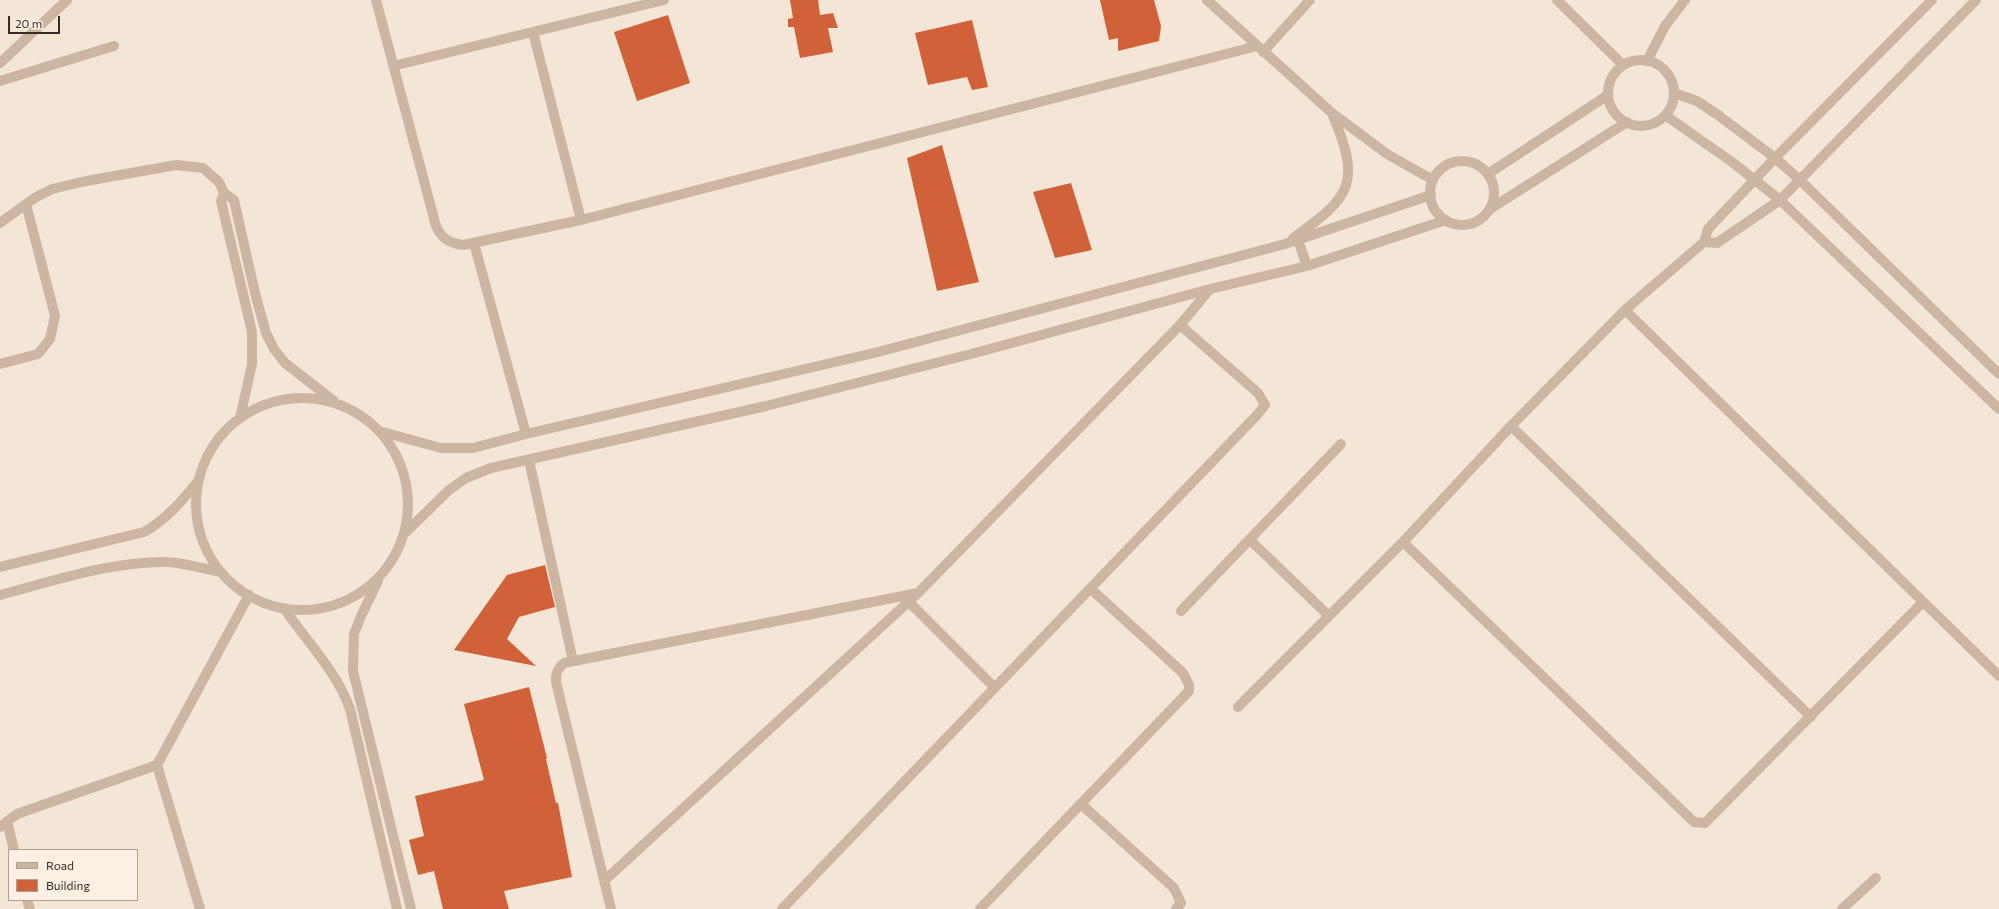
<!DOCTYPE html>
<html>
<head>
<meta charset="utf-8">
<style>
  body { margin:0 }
  #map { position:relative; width:1999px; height:909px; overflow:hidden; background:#f3e6d7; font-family:Commissioner,sans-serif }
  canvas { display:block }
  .legend { position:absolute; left:8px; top:849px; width:130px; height:52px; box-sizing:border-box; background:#fbf0e3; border:1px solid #aca197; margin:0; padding:5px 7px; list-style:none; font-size:12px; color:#362b25 }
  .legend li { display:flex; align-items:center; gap:8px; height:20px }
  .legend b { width:20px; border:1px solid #aca197 }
  .scale { position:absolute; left:8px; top:16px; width:52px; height:18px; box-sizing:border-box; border:2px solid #362b25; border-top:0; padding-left:5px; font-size:12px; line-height:14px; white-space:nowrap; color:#362b25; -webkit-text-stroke:3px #fbf0e3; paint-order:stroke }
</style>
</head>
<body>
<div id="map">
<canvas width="1999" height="909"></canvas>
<ul class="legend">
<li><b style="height:5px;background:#ccb6a2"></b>Road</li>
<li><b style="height:11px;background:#d06138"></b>Building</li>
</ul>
<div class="scale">20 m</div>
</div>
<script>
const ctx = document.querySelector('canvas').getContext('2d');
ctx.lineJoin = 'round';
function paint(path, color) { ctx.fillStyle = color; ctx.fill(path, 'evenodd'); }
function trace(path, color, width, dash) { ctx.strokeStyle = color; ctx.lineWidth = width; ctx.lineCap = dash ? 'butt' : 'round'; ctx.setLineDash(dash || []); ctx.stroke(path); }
paint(new Path2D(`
  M790,0H818L820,15L833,13L838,28H828L833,52L800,58L794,27H788V19L793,18Z
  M1100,0H1154L1161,26L1159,41L1118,51V38L1109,40Z
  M668,15L690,83L637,101L614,32Z
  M972,20L988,87L972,90L967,77L928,85L915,33Z
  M942,145L979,282L937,291L907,158Z
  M1071,183L1092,250L1055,258L1033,192Z
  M545,565L555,607L519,617L507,639L536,666L454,650L507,575Z
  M529,687L547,758L546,759L556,803H558L572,877L504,891L509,909H443L434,871L418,875L409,840L424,836L415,796L484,780L464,704Z`), '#d06138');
trace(new Path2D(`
  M376,0L436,226C442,239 449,243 463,245L581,220L1257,46
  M1207,0L1332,113L1387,154L1433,180
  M1557,0L1623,65
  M533,32L581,220
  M1263,52L1310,0
  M1608 93a33 33 0 1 1 66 0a33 33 0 1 1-66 0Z
  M1647,61L1665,26L1685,0
  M0,63L67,0
  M393,66L664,0
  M0,81L114,46
  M1674,93L1697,101L1718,115L1775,158L1801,181L1999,374
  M1665,115L1732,162L1780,200L1999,409
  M1430 193a32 32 0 1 1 64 0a32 32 0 1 1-64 0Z
  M1488,174L1608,95
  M224,193L221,201L252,332V364L240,418
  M1490,209L1627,122
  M0,223L36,197L52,189L86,181L176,165L203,168L219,182L224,193L234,200L255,293L266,333L274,349L285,363L334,401
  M1293,238C1353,196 1361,182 1332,113
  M1298,240L1307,266
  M1704,242L1717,243L1780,200L1976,0
  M474,243L526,434
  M1625,310L1999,676
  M0,364L38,354L50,339L55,316L26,204
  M196 504a106 106 0 1 1 212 0a106 106 0 1 1-212 0Z
  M1511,426L1811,717
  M379,431L441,448H473L526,434L878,352L1285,244L1431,195
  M529,460L573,661
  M404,534L449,490L466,478L491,468L766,406L975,353L1210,289L1307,266L1446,220
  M1250,540L1329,616
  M1403,542L1694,822L1705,823L1923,602
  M0,567L144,532C167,519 182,501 198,481
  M378,581L361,616L354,634L353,671L411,909
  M0,595C53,581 109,562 164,562C183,562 203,569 221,572
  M909,602L995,688
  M284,608C306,641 336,670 350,709L397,909
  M1181,611L1341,444
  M1238,707L1403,542L1511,426L1625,310L1704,242L1708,229L1775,158L1932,0
  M157,765L200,909
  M1081,804L1174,888L1181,903L1176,909
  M7,821L14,850
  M0,827L17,814L157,765L249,595
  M605,880L918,593L1180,325L1210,289
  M27,900L30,909
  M611,909L556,682C556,673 557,669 564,663L918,593
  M782,909L1257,415L1265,405L1258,393L1180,325
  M980,909L1189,691V685L1183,673L1091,589
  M1842,909L1876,878`), '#ccb6a2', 10);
</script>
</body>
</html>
